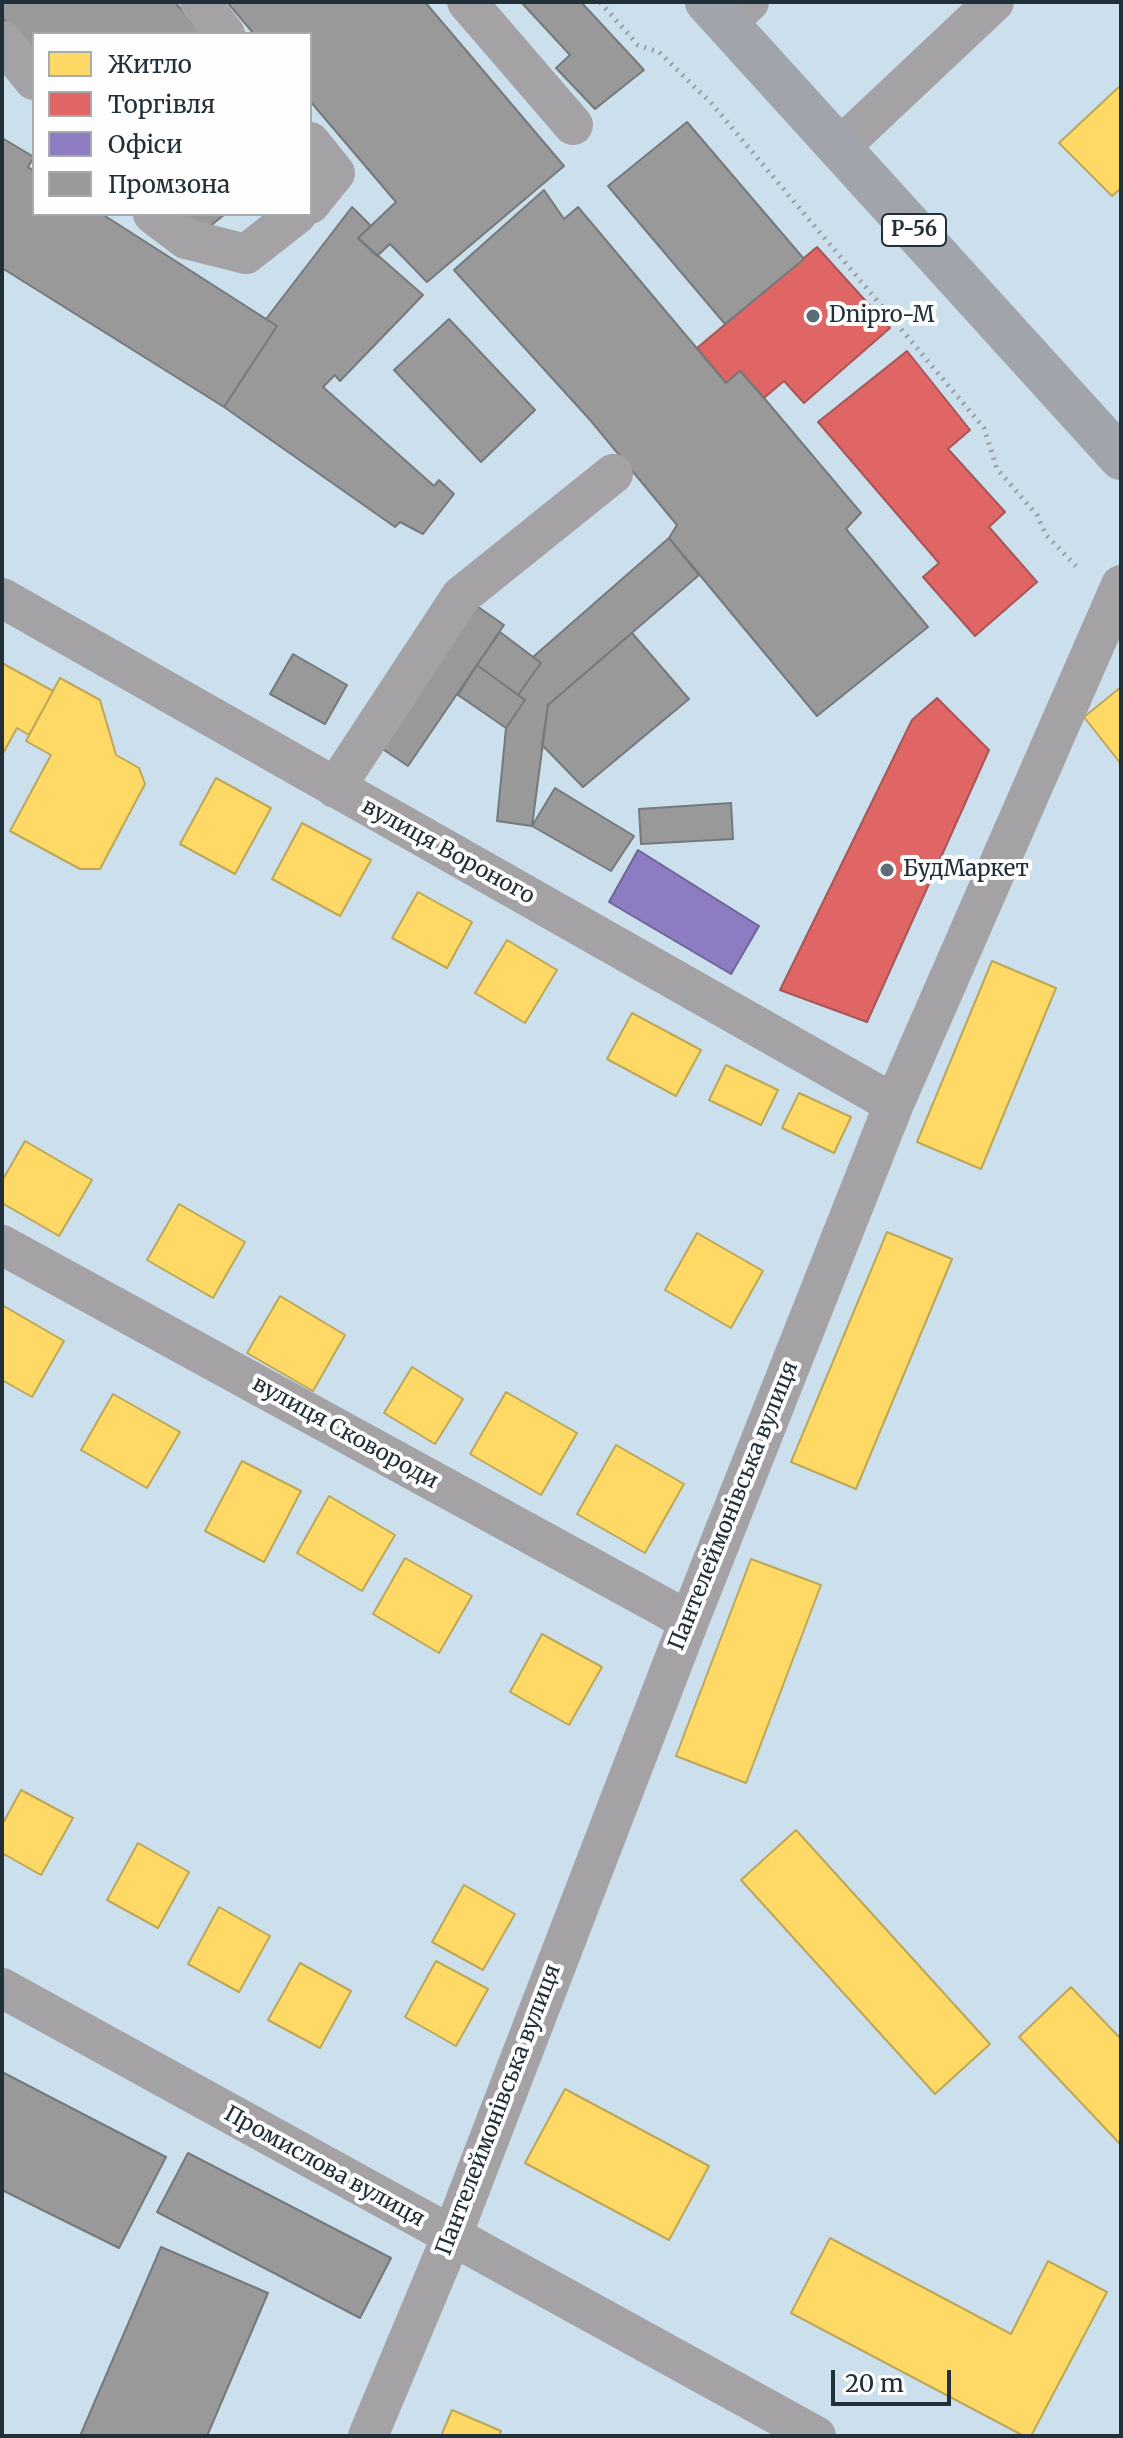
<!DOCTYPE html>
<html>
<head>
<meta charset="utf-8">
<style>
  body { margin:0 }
  #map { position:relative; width:1123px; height:2438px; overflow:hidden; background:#cbe0ec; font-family:Merriweather,serif }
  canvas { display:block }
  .frame { position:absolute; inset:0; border:4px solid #202f38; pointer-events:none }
  .legend { position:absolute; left:32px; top:32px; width:280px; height:184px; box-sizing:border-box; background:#fefefe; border:2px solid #a5abaf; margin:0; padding:10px 14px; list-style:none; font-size:24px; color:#202f38 }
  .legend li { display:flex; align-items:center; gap:16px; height:40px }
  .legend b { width:40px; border:2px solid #a5abaf }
  .scale { position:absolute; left:831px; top:2370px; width:120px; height:36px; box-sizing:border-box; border:4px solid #202f38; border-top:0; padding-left:10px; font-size:24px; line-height:28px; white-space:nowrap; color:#202f38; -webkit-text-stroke:6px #fefefe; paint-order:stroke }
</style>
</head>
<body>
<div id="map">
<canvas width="1123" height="2438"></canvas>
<div class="frame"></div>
<ul class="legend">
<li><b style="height:22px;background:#ffd966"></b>Житло</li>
<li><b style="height:22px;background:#e06666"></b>Торгівля</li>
<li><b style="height:22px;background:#8e7cc3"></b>Офіси</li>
<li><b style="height:22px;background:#999"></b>Промзона</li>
</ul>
<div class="scale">20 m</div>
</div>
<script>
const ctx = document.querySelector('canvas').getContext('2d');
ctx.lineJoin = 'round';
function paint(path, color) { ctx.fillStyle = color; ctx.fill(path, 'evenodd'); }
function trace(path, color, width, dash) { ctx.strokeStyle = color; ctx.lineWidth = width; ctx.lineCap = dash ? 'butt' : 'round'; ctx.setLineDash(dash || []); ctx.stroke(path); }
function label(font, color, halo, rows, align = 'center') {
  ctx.font = font + ' Merriweather,serif'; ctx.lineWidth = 8; ctx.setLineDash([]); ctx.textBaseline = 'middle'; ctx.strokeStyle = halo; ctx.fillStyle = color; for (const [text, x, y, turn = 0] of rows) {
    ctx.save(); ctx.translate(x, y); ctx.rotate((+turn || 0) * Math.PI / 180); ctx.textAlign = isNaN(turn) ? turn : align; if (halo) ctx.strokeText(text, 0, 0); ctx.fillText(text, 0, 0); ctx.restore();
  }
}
const homes = new Path2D(`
  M1121,85V188L1112,196L1059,143Z
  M2,663L53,691L29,735L17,728L2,755Z
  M60,678L100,700L116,755L139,768L145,784L100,869H80L10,831L51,755L26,741Z
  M1121,687V764L1084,717Z
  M216,778L271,808L235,874L180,844Z
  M302,823L371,860L340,916L272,879Z
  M418,892L472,922L447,968L392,938Z
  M507,940L557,970L525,1023L475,993Z
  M992,961L1056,988L981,1169L917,1142Z
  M632,1013L701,1050L676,1096L607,1059Z
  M726,1065L778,1090L761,1125L709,1100Z
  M799,1093L851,1117L834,1153L782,1128Z
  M25,1141L92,1180L59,1236L2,1203V1181Z
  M179,1204L245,1242L213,1298L147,1260Z
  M887,1232L952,1259L856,1489L791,1462Z
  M697,1233L763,1271L731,1328L665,1290Z
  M280,1296L345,1335L313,1391L247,1353Z
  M2,1305L64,1341L32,1397L2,1380Z
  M412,1367L463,1399L435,1444L384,1413Z
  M506,1392L577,1433L541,1495L470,1454Z
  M113,1394L180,1432L147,1488L81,1450Z
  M616,1445L684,1484L645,1553L577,1514Z
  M242,1461L301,1491L264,1562L205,1531Z
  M329,1496L395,1535L362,1591L297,1553Z
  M405,1558L472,1596L439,1653L373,1614Z
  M751,1559L821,1585L746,1783L676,1756Z
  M542,1634L602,1667L569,1725L510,1692Z
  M21,1790L73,1818L41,1875L2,1853V1825Z
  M796,1830L990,2044L935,2094L741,1880Z
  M138,1843L189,1872L158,1928L107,1900Z
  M464,1885L515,1914L483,1970L432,1942Z
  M219,1907L270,1936L239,1992L188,1964Z
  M436,1961L488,1989L456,2046L405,2017Z
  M300,1963L351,1991L320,2048L268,2020Z
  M1071,1987L1121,2039V2145L1019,2037Z
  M565,2089L709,2166L669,2240L525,2163Z
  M830,2238L1011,2334L1048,2261L1107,2292L1031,2436H1024L791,2313Z
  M452,2410L501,2431L499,2436H441Z`);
paint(homes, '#ffd966');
trace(homes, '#bca658', 2);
const shops = new Path2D(`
  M817,247L890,328L804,403L784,381L764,398L740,371L726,383L697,348Z
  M907,351L970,430L948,449L1005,512L989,527L1037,582L975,636L923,577L939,563L818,422Z
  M937,698L989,750L867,1022L780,990L912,720Z`);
paint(shops, '#e06666');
trace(shops, '#a65658', 2);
const offices = new Path2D(`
  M638,850L759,926L731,974L609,902Z`);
paint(offices, '#8e7cc3');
trace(offices, '#6d6599', 2);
const industry = new Path2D(`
  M2,2H175L201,33L34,34V55L2,17Z
  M227,2H425L564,166L427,282L390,244L377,256L358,238L396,202L310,101V34H254Z
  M521,2H581L644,70L595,109L556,68L570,55Z
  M687,122L804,259L725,324L608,186Z
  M2,138L34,157L28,167L34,171V214H102L277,326L224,407L2,268Z
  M544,190L564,219L578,207L726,383L740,371L764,398L861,513L846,529L928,627L817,716L669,538L677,525L591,421L454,270Z
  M352,207L371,226L358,238L423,295L340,381L335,375L323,387L434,486L439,480L454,494L423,534L400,522L395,527L224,407L277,326L266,319Z
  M181,214H225L203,232Z
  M449,319L535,410L481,462L394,370Z
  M669,538L699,575L548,705L532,826L497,821L506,728L525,700L518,695L541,663L533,657Z
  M471,602L504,625L408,766L375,744Z
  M500,632L541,663L518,695L477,665Z
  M632,633L689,699L583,787L542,745L548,705Z
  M293,654L347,685L325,724L270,694Z
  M477,665L525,700L506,728L458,695Z
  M555,788L634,836L611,871L532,826Z
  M731,803L733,839L641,844L639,809Z
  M2,2072L166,2157L119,2248L2,2190Z
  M188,2153L391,2258L360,2318L157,2212Z
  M161,2247L268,2293L207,2436H80Z`);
paint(industry, '#999');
trace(industry, '#75797c', 2);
trace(new Path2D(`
  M600,2L638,45L659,52L712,104L984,428L997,469L1037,515L1046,535L1076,566`), '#9a9da2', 5, [2, 6]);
trace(new Path2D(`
  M200,2L225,34
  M467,2L573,125
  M726,23L749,2
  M2,41L34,80
  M310,142L335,173L310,204
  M839,148L994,2
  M153,214L186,239L246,254L297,214
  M2,598L894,1104
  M335,788L461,596L613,474
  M2,1245L689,1621
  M2,1988L816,2436
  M368,2436L451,2238L689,1621L894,1104L1121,585`), '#a4a2a5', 40);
trace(new Path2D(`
  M707,2L1121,458`), '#a2a4ab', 44);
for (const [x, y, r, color] of [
  [813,316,8,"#5c6d77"],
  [887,870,8,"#5c6d77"]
]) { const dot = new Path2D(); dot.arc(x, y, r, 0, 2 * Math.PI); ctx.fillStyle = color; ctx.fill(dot); trace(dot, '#fefefe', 3); }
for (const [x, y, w] of [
  [914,230,64]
]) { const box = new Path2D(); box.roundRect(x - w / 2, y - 16, w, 32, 6); ctx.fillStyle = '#fefefe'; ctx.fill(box); trace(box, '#202f38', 2); }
label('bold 20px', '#202f38', null, [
  ["Р-56",914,230]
]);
label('22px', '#202f38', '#fefefe', [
  ["Dnipro-M",829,316],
  ["БудМаркет",903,870]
], 'left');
label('22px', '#202f38', '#fefefe', [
  ["вулиця Вороного",448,852,29],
  ["вулиця Сковороди",345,1433,29],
  ["Пантелеймонівська вулиця",734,1506,-68],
  ["Пантелеймонівська вулиця",499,2110,-69],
  ["Промислова вулиця",324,2167,29]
]);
</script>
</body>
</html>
